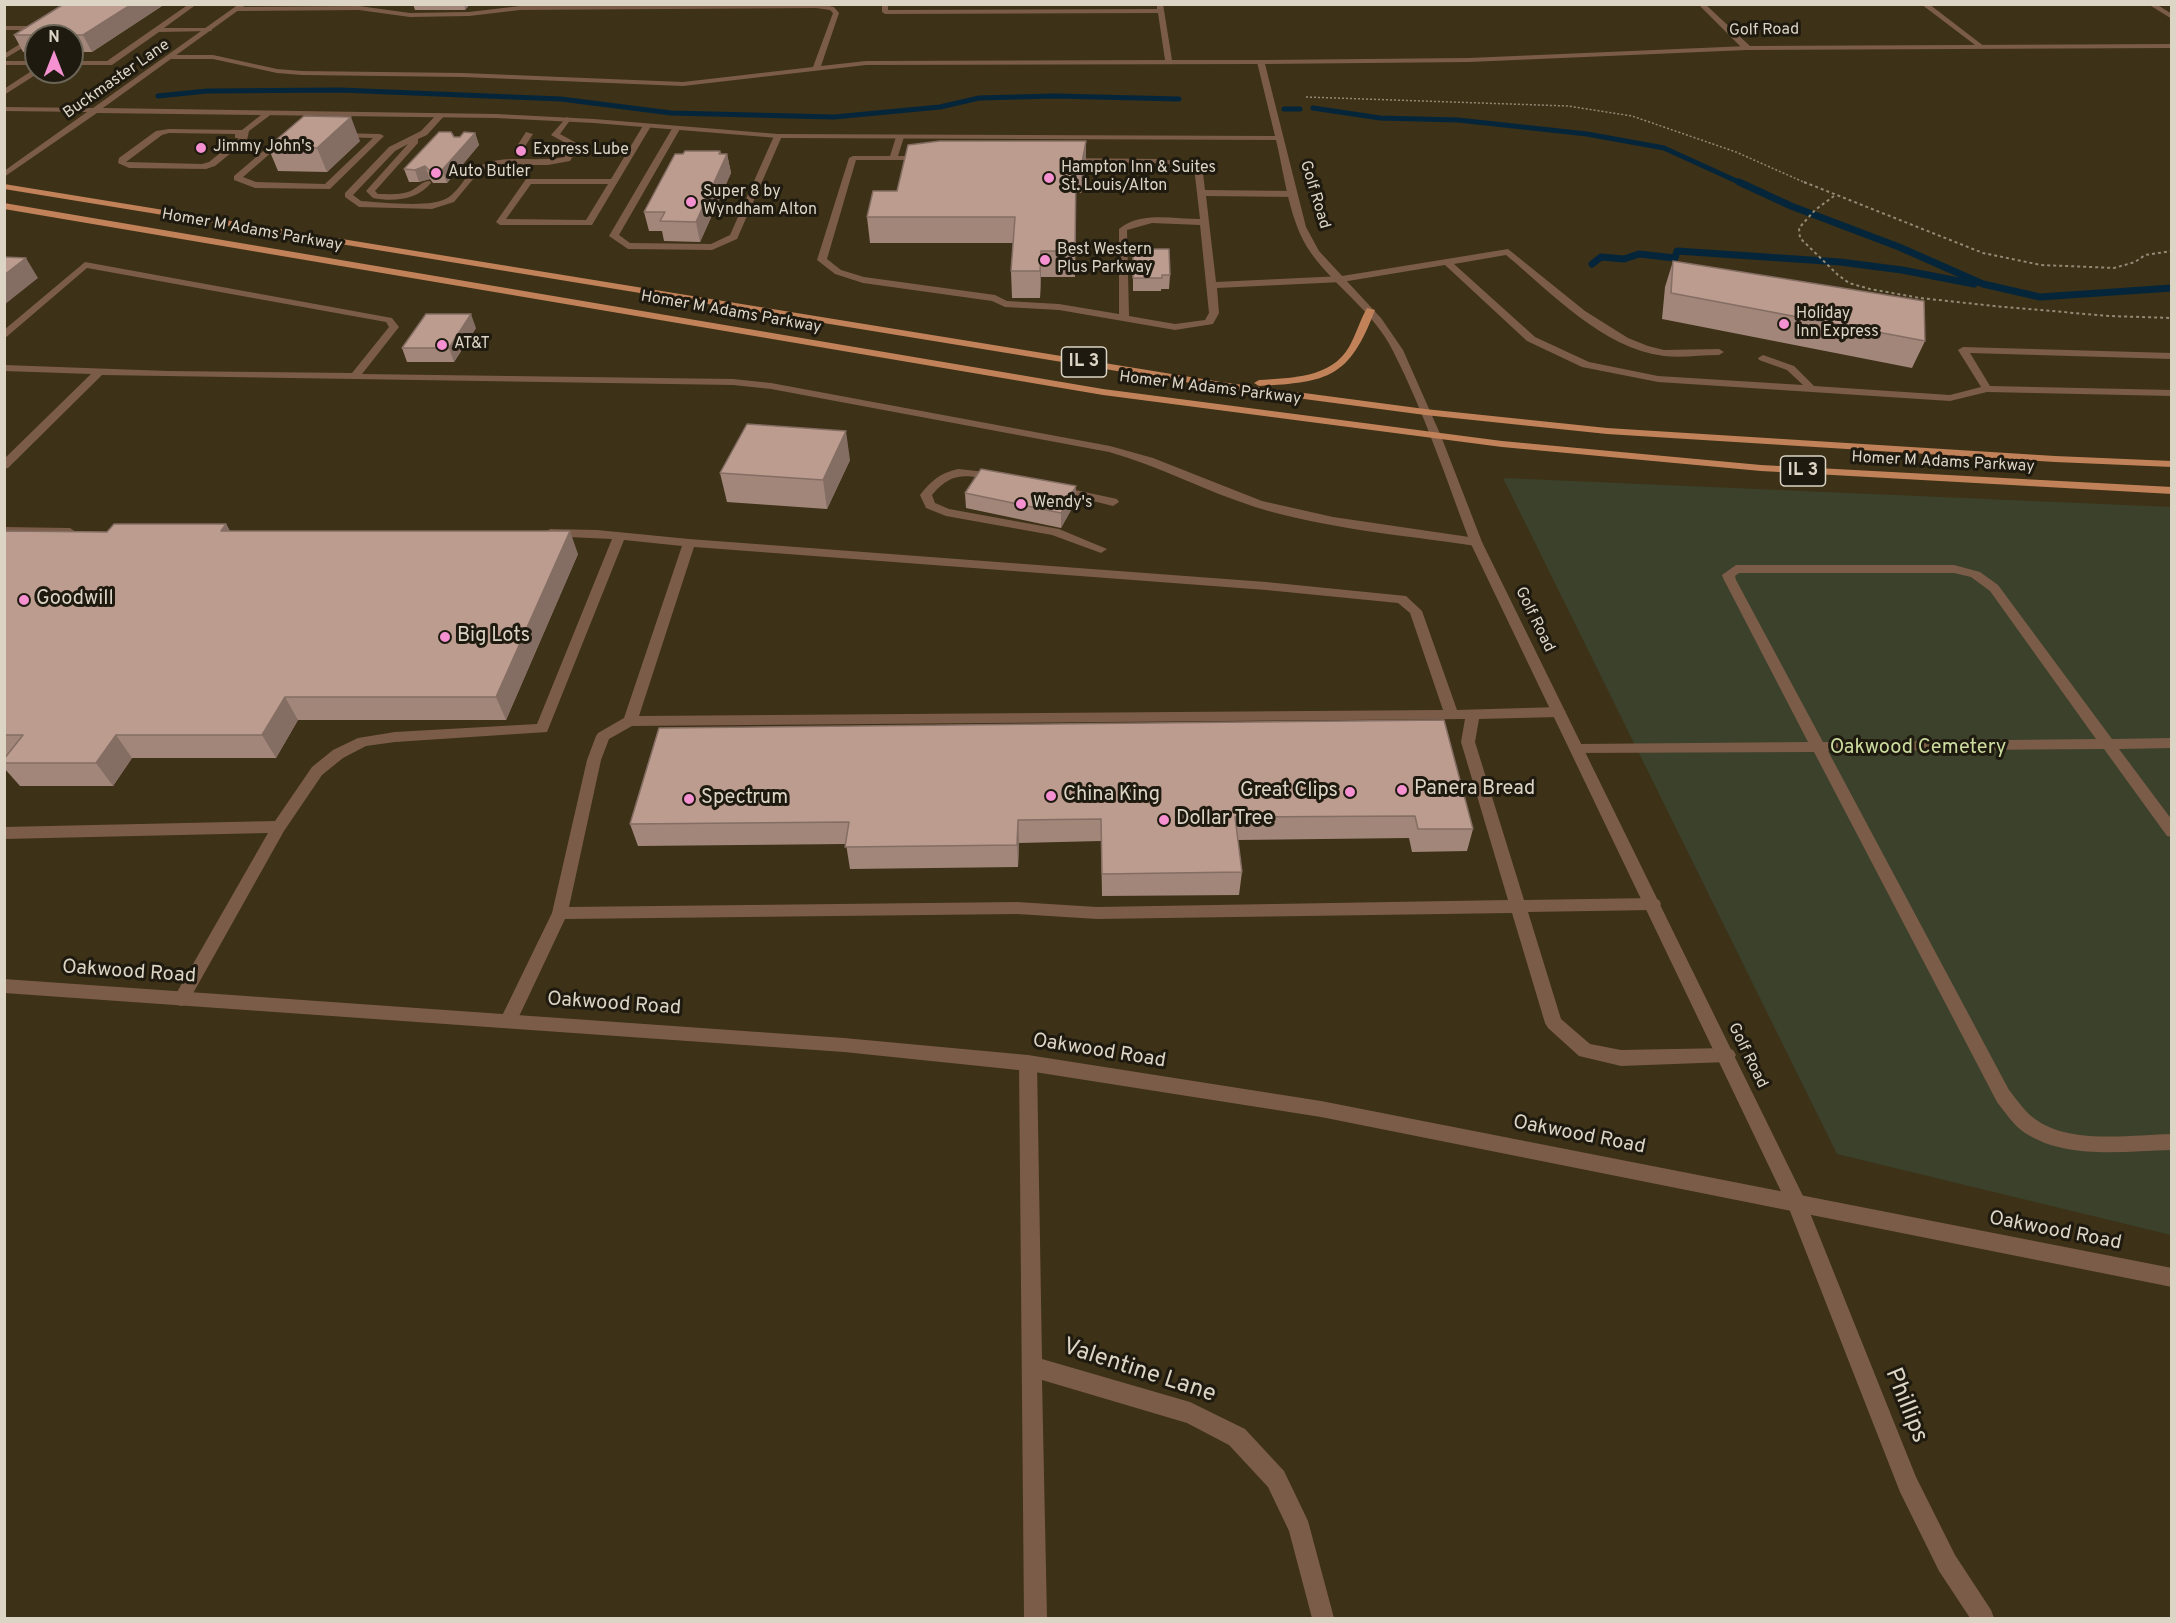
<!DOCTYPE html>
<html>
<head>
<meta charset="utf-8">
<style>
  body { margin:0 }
  #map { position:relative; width:2176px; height:1623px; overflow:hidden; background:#3d3117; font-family:Overpass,sans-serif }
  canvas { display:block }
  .frame { position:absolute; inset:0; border:6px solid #dcd5c6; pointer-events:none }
  .north { position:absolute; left:24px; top:24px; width:60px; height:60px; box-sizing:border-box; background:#1f1a0f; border:2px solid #6b6558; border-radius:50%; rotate:0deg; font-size:16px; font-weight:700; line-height:24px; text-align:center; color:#dcd5c6 }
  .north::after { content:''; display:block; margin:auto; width:21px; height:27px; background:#f591d1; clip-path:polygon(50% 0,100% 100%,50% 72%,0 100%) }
</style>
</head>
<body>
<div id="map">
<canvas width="2176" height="1623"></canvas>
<div class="frame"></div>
<div class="north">N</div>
</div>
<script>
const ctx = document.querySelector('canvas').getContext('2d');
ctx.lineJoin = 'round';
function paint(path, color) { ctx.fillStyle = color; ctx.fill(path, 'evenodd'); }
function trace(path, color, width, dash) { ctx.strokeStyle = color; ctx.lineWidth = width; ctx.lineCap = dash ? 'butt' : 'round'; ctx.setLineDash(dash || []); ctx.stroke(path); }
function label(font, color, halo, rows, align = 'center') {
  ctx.font = font + ' Overpass,sans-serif'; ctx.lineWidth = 6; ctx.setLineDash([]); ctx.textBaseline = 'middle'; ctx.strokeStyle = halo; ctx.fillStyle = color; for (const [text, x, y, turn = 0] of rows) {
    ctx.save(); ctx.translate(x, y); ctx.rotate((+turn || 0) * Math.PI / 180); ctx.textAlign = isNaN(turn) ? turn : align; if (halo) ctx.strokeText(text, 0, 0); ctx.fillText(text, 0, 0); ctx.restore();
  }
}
paint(new Path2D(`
  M1503,478L2171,507V1235L1837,1154Z`), '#3b412b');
trace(new Path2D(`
  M158,96L207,91L340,90L561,99L671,113L834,117L940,107L979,98L1055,96L1179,99
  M1313,108L1380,118L1458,120L1587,134L1664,148L1743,184
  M1284,109H1300`), '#05263a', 5);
trace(new Path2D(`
  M1739,182L1791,206L1899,247L1983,284L2040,297L2172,288
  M1592,264L1601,257L1624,259L1639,254L1675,258L1677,251L1840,262L1902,270L1974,284`), '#05263a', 7);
trace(new Path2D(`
  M1306,97L1568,106L1632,116L1736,152L1808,184`), '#938a76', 1.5, [2, 2]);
trace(new Path2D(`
  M1804,182L1983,253L2041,265L2114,268L2135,262L2145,255L2172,251
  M1834,196L1815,210L1799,228L1800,238L1838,275L1849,283L1870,289L1920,298L1994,306L2109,316L2172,318`), '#938a76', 2, [3, 3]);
paint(new Path2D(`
  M189,4H197L164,28H210L212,31L159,32L112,65H72V61H107Z
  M820,4L834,7L839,13L821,66L866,61L1165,60L1158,13L885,14L882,12V4H888V10L1157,9V4H1163L1172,60H1261L1265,62L1261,64L866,65L683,86L463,77L302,75L277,73L213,59H172L168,57L172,55H213L277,69L302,71L463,73L683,82L813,67L833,13L830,10L816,8L520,10L469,16L410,17L359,10L237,11L234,9L237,7L359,6L410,13L469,12L520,6Z
  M1698,4H1705L1750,46V50H1744Z
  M1921,4H1929L1985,47L1979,48Z
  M2148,4H2156L2172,14V19Z
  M4,26H50L53,28L43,36H36V40L4,59V54L42,30H4Z
  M4,61H36V65H4Z
  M33,70L40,72L4,95V89Z
  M266,111L273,113L249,131L247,140L215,166L206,169L129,168L118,163L119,158L156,131L169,129L242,130ZM169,133L235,134V138H239L209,162L202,164L126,162L162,135Z
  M309,112L316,114L243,177L256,182L325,184L373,138L338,137H335V133L380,134L384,136L330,189L255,188L234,180V176Z
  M438,113L445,115L427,135L418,139V143L375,191L378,194C388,194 399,195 408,192C417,189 421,181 430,181L431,183C417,200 394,202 373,198L366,191L408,144L395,151L353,195L361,201C381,202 433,209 449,197C467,183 464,170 490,162C508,156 541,162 564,157L571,146L551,135L567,117L571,119L560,134L580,145L570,161L548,165H495L479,172L454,202L432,209L359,207L345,197V193L389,147L421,131Z
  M644,124L651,126L592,225H500L496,222L526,179H611ZM531,184H608L586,220L506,219Z
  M673,127L680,129L619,235L630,243L711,244L730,235L774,136L778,134L782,136L737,239L712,250L628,249L609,236Z
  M526,132L533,134L524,148H518L517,146Z
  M900,135L904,137L898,156H906V160H856L827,259L841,270L864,277L995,295L1007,301L1059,304L1119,314V229C1140,211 1174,219 1200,219L1194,167L1155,163L1068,162L1064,160L1068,158L1155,159L1198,163L1202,165L1205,190L1293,191L1297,194L1293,197L1206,196L1216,282L1342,276L1508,249L1585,311L1628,338L1648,346L1664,350L1719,349L1724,352L1719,355C1701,355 1682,358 1664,356C1602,348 1552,293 1506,255L1454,264L1535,337L1589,362L1658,376L1803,385L1787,370L1759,360L1758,358L1763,355L1794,366L1814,386L1950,395L1981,387L1958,350L1963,347L2172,353V359L1970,353L1990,386L2172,390V396L1987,392L1950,401L1658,382L1582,367L1527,341L1445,265L1342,282L1217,288L1219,313L1213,324L1175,330L1059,310L1005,307L992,301L863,283L835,274L817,260L849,158L853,156H890L896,137ZM1152,223L1200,225L1209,313L1205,320L1175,324L1129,316L1127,230Z
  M85,262L392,318L399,327L362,374L733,379L771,383L1110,446L1153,458L1262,501L1333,517L1476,538L1482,542L1476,546C1403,535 1326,529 1255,507C1205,491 1159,466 1109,452L771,389L733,385L102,375L8,468L4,469V459L91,374L4,371V365L168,371L352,373L389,327L386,322L87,268L4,339V330Z
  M958,469L986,472L1004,478L998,481C969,476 953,469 932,495L935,503L949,509L1059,529L1107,549L1101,553L1052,535L946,516L926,508L920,495C931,481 940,473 958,469Z
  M1057,486L1117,499L1119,502L1113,506L1053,491V487Z
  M4,527L70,528L76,532L70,536L4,535Z
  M550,529L597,530L689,539L1266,582L1406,596L1422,611L1457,710L1559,707L1566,712L1559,717L1479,719L1475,742L1524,900L1653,898L1659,900L1661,904L1659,908L1653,910L1528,912L1561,1019L1590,1044L1621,1050L1727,1048L1733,1050L1736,1055L1733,1060L1727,1062L1621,1066L1579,1056L1548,1028L1545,1023L1512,913L1097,919L1017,914L565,919L515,1025L509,1027L503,1025L500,1020L552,913L587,760L596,736L598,733L624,718L682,546L624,540L547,732L395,742L366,746L343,758L322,775L284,831L187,1004L181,1006L175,1004L173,999L268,833L4,839V827L275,821L312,767L333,750L358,738L395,732L537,724L612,539L546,536L544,533ZM694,547L1266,590L1398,603L1410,613L1443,710L639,716ZM1465,719L1461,742L1508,900L1097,907L1017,902L569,907L601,760L609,739L632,726Z
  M1736,565H1954L1980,572L1998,585L2112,739L2172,738V748L2119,749L2172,820V837L2167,836L2104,749L1828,751L2009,1090C2018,1101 2026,1114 2038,1121C2072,1144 2132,1135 2172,1134V1150C2124,1151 2067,1160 2025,1133C2013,1125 2005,1112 1997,1102L1814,752L1573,753L1571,749L1573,745L1578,744L1808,742L1724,580L1722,575ZM1739,573H1954L1971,577L1990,591L2096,739L1823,742L1736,580L1735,576Z
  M1028,1055L1034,1058L1037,1063L1042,1359L1190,1402L1245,1429L1284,1471L1308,1521L1334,1618H1312L1289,1531L1268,1487L1229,1445L1187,1423L1042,1380L1047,1618H1024L1019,1063L1022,1058Z`), '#7b5c48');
paint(new Path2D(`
  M239,4H247L103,108L496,114L594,119L778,134L1275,136L1257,62L1261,60L1469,58L1747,46L2172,44V48L1747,50L1469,62L1265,64L1306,227L1319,251L1381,318L1403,350L1441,436L1482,542L1804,1198L1916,1477L1955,1555L1991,1610L1994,1618H1970L1939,1571L1900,1492L1788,1206L1470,542C1446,478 1424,412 1393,351C1374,312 1336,288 1311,253C1289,222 1285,177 1276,140L778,138L594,123L496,118L97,113L4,177V171L87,112L4,111V107L93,108Z`), '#7b5c48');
paint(new Path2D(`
  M4,979L844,1038L1028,1055L1321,1101L2172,1268V1287L1321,1117L1028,1071L844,1052L4,993Z`), '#7b5c48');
paint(new Path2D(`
  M4,184L1221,382L1425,409L1607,428L2055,456L2172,461V467L2055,462L1607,434L1425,415L1221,388L4,189Z
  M4,203L1103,389L1502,441L1761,465L2172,487V494L1761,471L1502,447L1103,395L4,209Z
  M1367,308L1375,310C1349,378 1329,382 1259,386L1254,383L1259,380C1291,378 1331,378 1349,347C1356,335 1360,320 1367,308Z`), '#c18259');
paint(new Path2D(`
  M165,4L92,52H72V36H36V52H23L14,35Z
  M413,4H470L465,10H415Z
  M475,133L479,145L447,183H433L430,179L419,182H409L404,169L454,137H460Z
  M360,141L327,172L278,171L268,147Z
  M1086,141V165L1081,193H1076L1075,277H1041L1040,298H1012L1011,271L1013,243H870L867,217L897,191Z
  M720,151L721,154H727L731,173L700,242L664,241L662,231H649L644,212L683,154Z
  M1133,249L1170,275L1169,289H1161V291H1133Z
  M1673,261L1925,341L1912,368L1662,319L1665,287Z
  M476,328L454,362H407L402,348Z
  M850,460L827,509L727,502L720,473Z
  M965,493L1076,501L1061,528L966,508Z
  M226,524L230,531L578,554L506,720H298L276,758H132L113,786H20L4,768L5,758H4V531L107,532Z
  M1444,720L1473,829L1467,851L1412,852L1409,838L1238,840L1242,872L1239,895L1102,896L1101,841L1019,843L1018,867L850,869L846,844L638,846L630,824Z`), '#a2867a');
paint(new Path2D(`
  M132,4H165L92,52L83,35Z
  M464,4H470L465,10Z
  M351,117L360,141L327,172L317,148Z
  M475,133L479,145L447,183L442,170Z
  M1086,141V165L1081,193V168Z
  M720,151L723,163L727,154L731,173L700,242L696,222Z
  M425,166L430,179L419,182L415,170Z
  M1076,168V193L1075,277V251Z
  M1041,251V277L1040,298V271Z
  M26,258L38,278L4,305V275Z
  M471,314L476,328L454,362L449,348Z
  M846,431L850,460L827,509L823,480Z
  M1076,486V501L1061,528V513Z
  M226,524L239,547L221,531Z
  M570,531L578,554L506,720L496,697Z
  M285,697L298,720L276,758L262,735Z
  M116,735L132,758L113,786L96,763Z
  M1018,820L1019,843L1018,867L1017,845Z`), '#846d63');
const building = new Path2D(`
  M64,4H132L83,35H14Z
  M304,116L351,117L317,148L268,147Z
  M439,132H451L454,137H460L464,132L475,133L442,170H429L425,166L415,170L404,169Z
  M940,141H1086L1081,168H1076L1075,251H1041L1040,271H1011L1015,217H867L873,191H897L908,145Z
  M685,151H720L719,154H727L696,222L660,221L665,212H644L675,154H683Z
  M1133,249H1169L1170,275H1162V278H1133Z
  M4,257L26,258L4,275Z
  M1673,261L1924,301L1925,341L1671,293Z
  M426,314H471L449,348H402Z
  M747,424L846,431L823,480L720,473Z
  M981,469L1076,486L1061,513L965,493Z
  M114,524H226L221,531H570L496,697H285L262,735H116L96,763H4V759L23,735H4V531L107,532Z
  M1444,720L1473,829H1418L1415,816L1235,817L1242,872L1102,874L1101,819L1018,820L1017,845L845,847L849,822L630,824L659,728Z`);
paint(building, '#bc9c8e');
trace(building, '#846d63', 1.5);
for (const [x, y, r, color] of [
  [201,148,6,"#f591d1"],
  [521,151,6,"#f591d1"],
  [436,173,6,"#f591d1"],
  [1049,178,6,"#f591d1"],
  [691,202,6,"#f591d1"],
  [1045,260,6,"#f591d1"],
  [1784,324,6,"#f591d1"],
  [442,345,6,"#f591d1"],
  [1021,504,6,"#f591d1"],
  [24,600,6,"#f591d1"],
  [445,637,6,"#f591d1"],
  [1402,790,6,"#f591d1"],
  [1350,792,6,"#f591d1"],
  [1051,796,6,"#f591d1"],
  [689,799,6,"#f591d1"],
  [1164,820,6,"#f591d1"]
]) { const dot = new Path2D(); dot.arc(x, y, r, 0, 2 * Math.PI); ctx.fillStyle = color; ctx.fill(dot); trace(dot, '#1f1a0f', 2); }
label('16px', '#dcd5c6', '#1f1a0f', [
  ["Golf Road",1764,31,-1],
  ["Buckmaster Lane",117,80,-35],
  ["Golf Road",1314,195,73],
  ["Homer M Adams Parkway",252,231,10],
  ["Homer M Adams Parkway",731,313,10],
  ["Homer M Adams Parkway",1210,389,7],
  ["Homer M Adams Parkway",1943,463,3],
  ["Golf Road",1534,620,64],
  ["Golf Road",1747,1056,64]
]);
label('16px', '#dcd5c6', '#1f1a0f', [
  ["Jimmy John's",213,148],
  ["Express Lube",533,151],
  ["Hampton Inn & Suites",1061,169],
  ["St. Louis/Alton",1061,187],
  ["Auto Butler",448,173],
  ["Super 8 by",703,193],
  ["Wyndham Alton",703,211],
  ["Best Western",1057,251],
  ["Plus Parkway",1057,269],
  ["Holiday",1796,315],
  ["Inn Express",1796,333],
  ["AT&T",454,345],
  ["Wendy's",1033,504]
], 'left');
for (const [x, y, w] of [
  [1084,362,45],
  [1803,471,45]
]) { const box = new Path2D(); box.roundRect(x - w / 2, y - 15, w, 30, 4.5); ctx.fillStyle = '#1f1a0f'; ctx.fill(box); trace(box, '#dcd5c6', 1.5); }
label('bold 18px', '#dcd5c6', null, [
  ["IL 3",1084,362],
  ["IL 3",1803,471]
]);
label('20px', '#dcd5c6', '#1f1a0f', [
  ["Goodwill",36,600],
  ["Big Lots",457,637],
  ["Panera Bread",1414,790],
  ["Great Clips",1338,792,"right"],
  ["China King",1063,796],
  ["Spectrum",701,799],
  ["Dollar Tree",1176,820]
], 'left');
label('20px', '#cbdc9e', '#1f1a0f', [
  ["Oakwood Cemetery",1918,749]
]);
label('20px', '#dcd5c6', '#1f1a0f', [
  ["Oakwood Road",129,973,4],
  ["Oakwood Road",614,1005,4],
  ["Oakwood Road",1099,1052,9],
  ["Oakwood Road",1579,1136,11],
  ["Oakwood Road",2055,1232,11]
]);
label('24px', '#dcd5c6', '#1f1a0f', [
  ["Valentine Lane",1139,1372,18],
  ["Phillips",1905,1406,68]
]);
</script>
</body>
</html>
